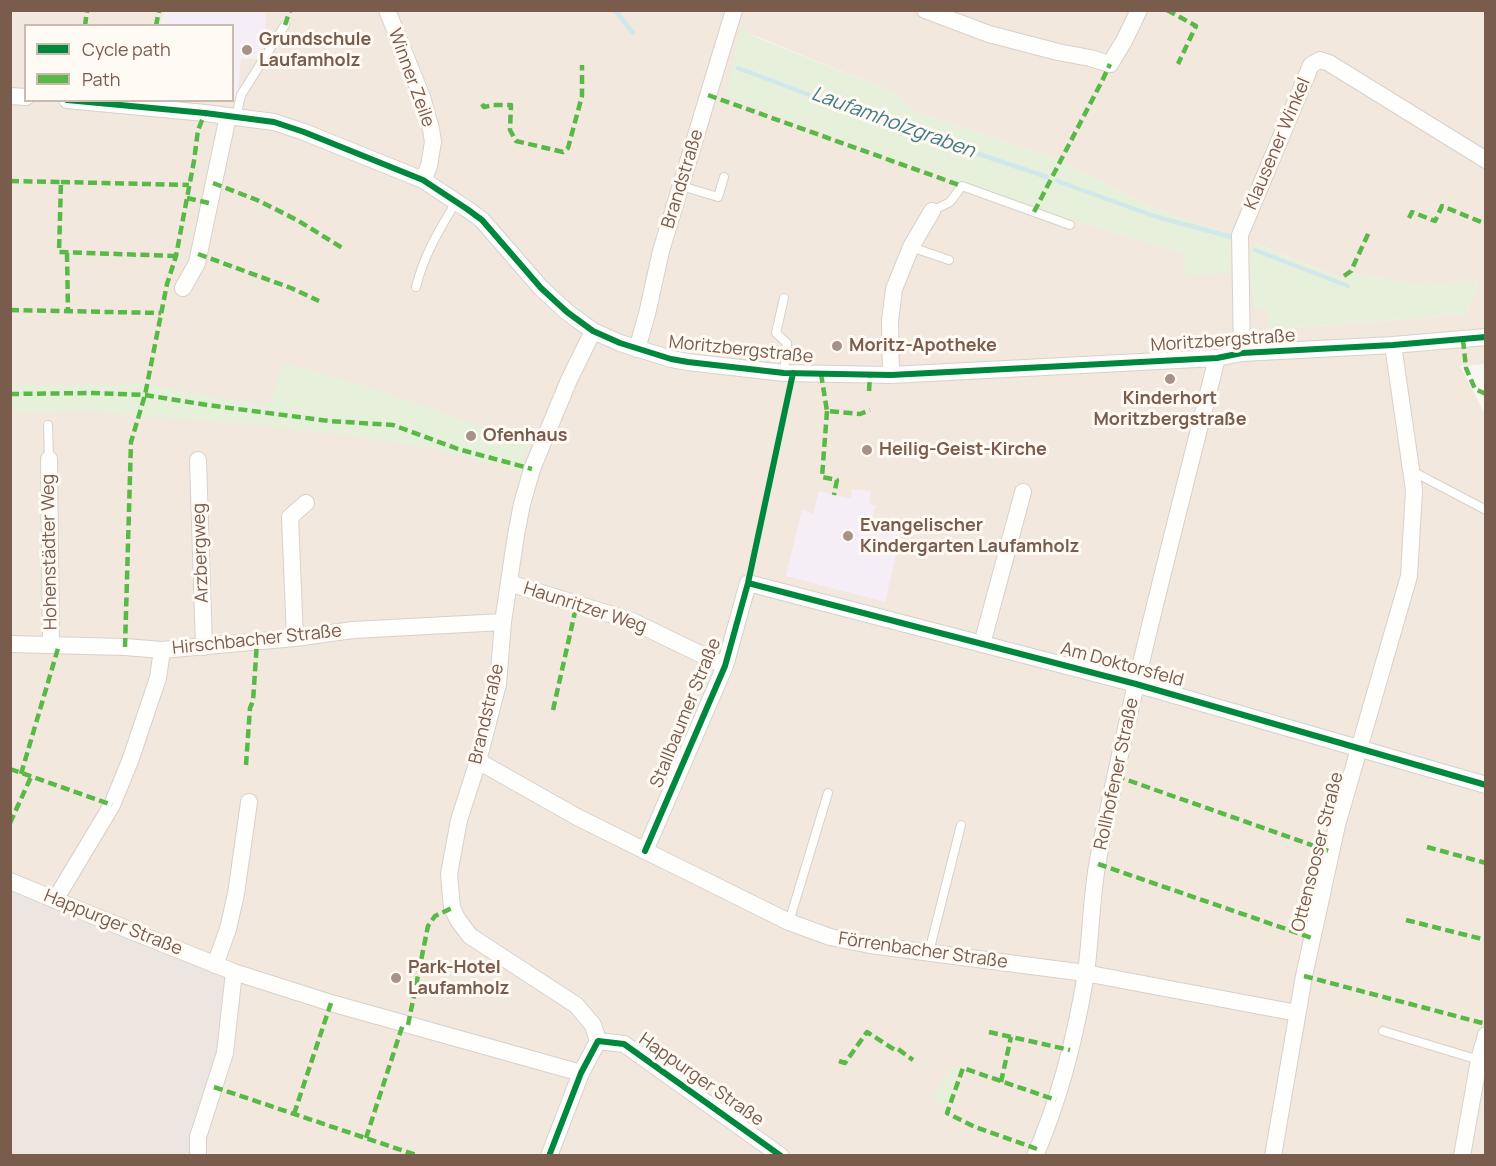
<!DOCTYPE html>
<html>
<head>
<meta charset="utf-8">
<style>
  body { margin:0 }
  #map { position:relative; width:1496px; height:1166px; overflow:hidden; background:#f9f5f0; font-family:Manrope,sans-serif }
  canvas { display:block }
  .frame { position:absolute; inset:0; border:12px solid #7a5c4d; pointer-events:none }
  .legend { position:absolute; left:24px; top:24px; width:210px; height:78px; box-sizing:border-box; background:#fffaf3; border:2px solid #cabbb1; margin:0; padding:8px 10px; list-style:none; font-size:18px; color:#7a5c4d }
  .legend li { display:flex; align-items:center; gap:12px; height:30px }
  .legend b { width:30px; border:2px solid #cabbb1 }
</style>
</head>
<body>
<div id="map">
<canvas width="1496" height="1166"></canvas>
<div class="frame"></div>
<ul class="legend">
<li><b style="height:8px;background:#00873e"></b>Cycle path</li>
<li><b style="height:8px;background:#58b947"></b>Path</li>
</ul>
</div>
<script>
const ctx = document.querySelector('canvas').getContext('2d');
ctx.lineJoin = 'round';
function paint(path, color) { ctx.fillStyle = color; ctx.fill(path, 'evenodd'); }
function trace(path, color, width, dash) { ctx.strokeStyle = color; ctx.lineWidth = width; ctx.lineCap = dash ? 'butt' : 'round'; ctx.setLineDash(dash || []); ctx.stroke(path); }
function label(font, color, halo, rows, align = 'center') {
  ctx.font = font + ' Manrope,sans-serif'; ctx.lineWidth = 6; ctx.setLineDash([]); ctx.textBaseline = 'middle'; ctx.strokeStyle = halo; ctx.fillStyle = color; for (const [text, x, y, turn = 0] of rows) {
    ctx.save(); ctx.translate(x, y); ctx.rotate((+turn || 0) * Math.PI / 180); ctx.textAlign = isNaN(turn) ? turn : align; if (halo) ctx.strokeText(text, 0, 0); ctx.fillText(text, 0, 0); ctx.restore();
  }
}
paint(new Path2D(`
  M10,11H1485V364L1460,366L1486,416L1485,1155H196L11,884ZM26,26H232V100H26ZM740,28L753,35L895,93L915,112L1055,158L1151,206L1172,215L1230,273L1185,253L1078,222ZM1255,243L1347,280L1351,273L1413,284L1478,282L1466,314L1270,330L1268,307L1253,308Z`), '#f2e8de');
paint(new Path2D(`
  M10,886L225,971L220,1050L196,1155H11Z`), '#ede5e0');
paint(new Path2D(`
  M164,11H266L265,41L258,59H241L237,101H230L232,100V26H160Z
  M852,489L871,491L869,504L876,506L872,517L903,525L885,602L786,576L802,509L813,514L819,491L851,499Z`), '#f6eef6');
paint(new Path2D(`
  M740,28L753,36L895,93L915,112L1055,158L1151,206L1172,215L1231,234L1230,273L1186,277L1184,253L1078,222L889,157L726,96Z
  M1254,243L1347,280L1351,273L1413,284L1478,281L1466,314L1269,330L1267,307L1253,308L1249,259Z
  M283,363C367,384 448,414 529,444L521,471L429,448L356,437L259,425L134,416L94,411L11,413V385L143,384L269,406Z
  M952,1066L960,1070L947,1107L932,1099Z`), '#e7f0db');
trace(new Path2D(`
  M615,10L633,33
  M738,68L868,117L1047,177
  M1057,181L1154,216L1231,237
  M1255,250L1348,286`), '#d0e8ea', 4.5);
const service = new Path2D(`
  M236,117L241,95L285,25
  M681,186L718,197L724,177
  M932,211L950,202L962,186L1070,225
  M911,247L949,260
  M416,287C424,255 439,230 456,202
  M784,373L787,343L776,333L784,298
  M48,425L49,459
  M1412,471L1486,510
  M789,922L828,793
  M929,952L961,825
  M1383,1031L1479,1060`);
const minor = new Path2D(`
  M387,10L422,97L431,129L433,142L429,166L423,180
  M925,10L989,34L1058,52L1090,58L1110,64L1124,41L1139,10
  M10,96L26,97
  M67,100L205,113L274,122L304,132L423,180L467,209L482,220L541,288L567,312L593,331L620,343L671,359L688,362L784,373L891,375L1217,358L1242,353L1393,345L1486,337
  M183,288L197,263L228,116
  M593,331L569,380L532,469L522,504L516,535L503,622L498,684L478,761L459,820L449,874L452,908L458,920L470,936L576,1005L593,1025L598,1041
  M637,349L647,314L661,251L734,10
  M1242,353L1240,235L1311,65L1320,60L1329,63L1486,160
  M891,375L890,321L894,289L911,247L932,211
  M49,459L51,645
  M198,460L204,647
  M509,583L632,621L725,666
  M295,638L290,517L306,503
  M10,644L125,647L162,650L295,638L353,630L503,622
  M982,644L1023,492
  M478,761L577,817L789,922L830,937L870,945L1085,973L1297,1013
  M645,851L725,666L748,583L1136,684L1486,785
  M10,881L94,916L234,972L331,1003L581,1073
  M55,900L112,805L130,761L158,678L162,650
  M215,965L228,929L236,894L249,802
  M598,1041L624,1044L781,1156
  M198,1156V1137L225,1053L234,972
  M549,1156L581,1073L598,1041
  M1035,1156C1060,1098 1076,1035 1086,973C1091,936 1091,897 1098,860C1131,692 1175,525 1217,358
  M1273,1156L1304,976L1337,825L1409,576L1414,490L1393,345
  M1462,1156L1479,1060L1486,1035`);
trace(service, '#d7d1cb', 10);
trace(minor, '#d7d1cb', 18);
trace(service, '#fefefd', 8);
trace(minor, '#fefefd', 16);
trace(new Path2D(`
  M1167,10L1196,26L1178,64
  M285,25L290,10
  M85,26L87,10
  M156,26L159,10
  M708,95L962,186
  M482,104L484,107L493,105H511L510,130L516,141L563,152L568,148L582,96V65
  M10,181L61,182L59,252L176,256
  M61,182L189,185
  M213,183L257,200L297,220L344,249
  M187,198L209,203
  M1034,212L1103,79L1110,64
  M1409,218L1412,212L1435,221L1442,206L1486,224
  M67,253L68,312
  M198,254L291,288L319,301
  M1344,276L1351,271L1369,232
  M10,310L161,313
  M1463,340L1466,368L1475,389L1486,394
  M821,374L827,411L860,414L870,410
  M869,391L870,375
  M10,394L94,393L145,395L207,405L329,421L393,425L458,449L532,469
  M827,411L822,477L837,480L834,495
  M125,647L131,442L145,395L167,284L176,256L194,161L198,130L205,113
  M553,710L575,612
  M246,765L250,708L253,701L257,642
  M10,769L112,805
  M21,774L59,645
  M1116,776L1331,852
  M10,823L31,777
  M1427,847L1486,863
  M1098,864L1312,938
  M1406,920L1486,940
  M1304,976L1486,1024
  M408,1025L428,926L435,916L452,908
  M989,1032L1070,1050
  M839,1061L845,1063L867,1032L895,1050L898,1049L913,1060
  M1001,1082L1011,1037
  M214,1087L419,1156
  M294,1114L331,1003
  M366,1138L403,1024
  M1037,1149L975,1127L947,1113L963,1068L1056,1100`), '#58b947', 4.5, [9, 4.5]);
trace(new Path2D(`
  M67,100L205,113L274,122L304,132L423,180L467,209L482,220L541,288L567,312L593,331L620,343L671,359L688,362L784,373L891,375L1217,358L1242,353L1393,345L1486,337
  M748,583L1136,684L1486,785
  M645,851L725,666L748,583L793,373
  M549,1156L581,1073L598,1041L624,1044L781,1156`), '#00873e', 6);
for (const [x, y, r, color] of [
  [247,50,6,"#a69286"],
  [837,346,6,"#a69286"],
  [1170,379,6,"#a69286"],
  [471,436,6,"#a69286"],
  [867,450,6,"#a69286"],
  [848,536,6,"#a69286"],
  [396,978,6,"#a69286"]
]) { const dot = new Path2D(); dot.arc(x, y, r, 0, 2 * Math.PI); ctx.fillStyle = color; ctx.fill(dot); trace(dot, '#fffaf3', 2); }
label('bold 18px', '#7a5c4d', '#fffaf3', [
  ["Grundschule",259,40],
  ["Laufamholz",259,61],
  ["Moritz-Apotheke",849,346],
  ["Kinderhort",1170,399,"center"],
  ["Moritzbergstraße",1170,420,"center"],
  ["Ofenhaus",483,436],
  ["Heilig-Geist-Kirche",879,450],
  ["Evangelischer",860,526],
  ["Kindergarten Laufamholz",860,547],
  ["Park-Hotel",408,968],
  ["Laufamholz",408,989]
], 'left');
label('18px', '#7a5c4d', '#fffaf3', [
  ["Winner Zeile",411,78,70],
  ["Klausener Winkel",1278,144,-67],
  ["Brandstraße",683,179,-73],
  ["Moritzbergstraße",1223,341,-4],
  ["Moritzbergstraße",741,350,6],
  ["Hohenstädter Weg",50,552,-91],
  ["Arzbergweg",201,553,-92],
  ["Haunritzer Weg",585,608,18],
  ["Hirschbacher Straße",257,640,-6],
  ["Am Doktorsfeld",1122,665,15],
  ["Stallbaumer Straße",686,713,-68],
  ["Brandstraße",487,714,-77],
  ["Rollhofener Straße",1117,774,-78],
  ["Ottensooser Straße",1318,852,-76],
  ["Happurger Straße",113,923,22],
  ["Förrenbacher Straße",923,951,8],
  ["Happurger Straße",701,1080,35]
]);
label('italic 20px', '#437c86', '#fffaf3', [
  ["Laufamholzgraben",893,123,20]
]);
</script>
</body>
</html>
